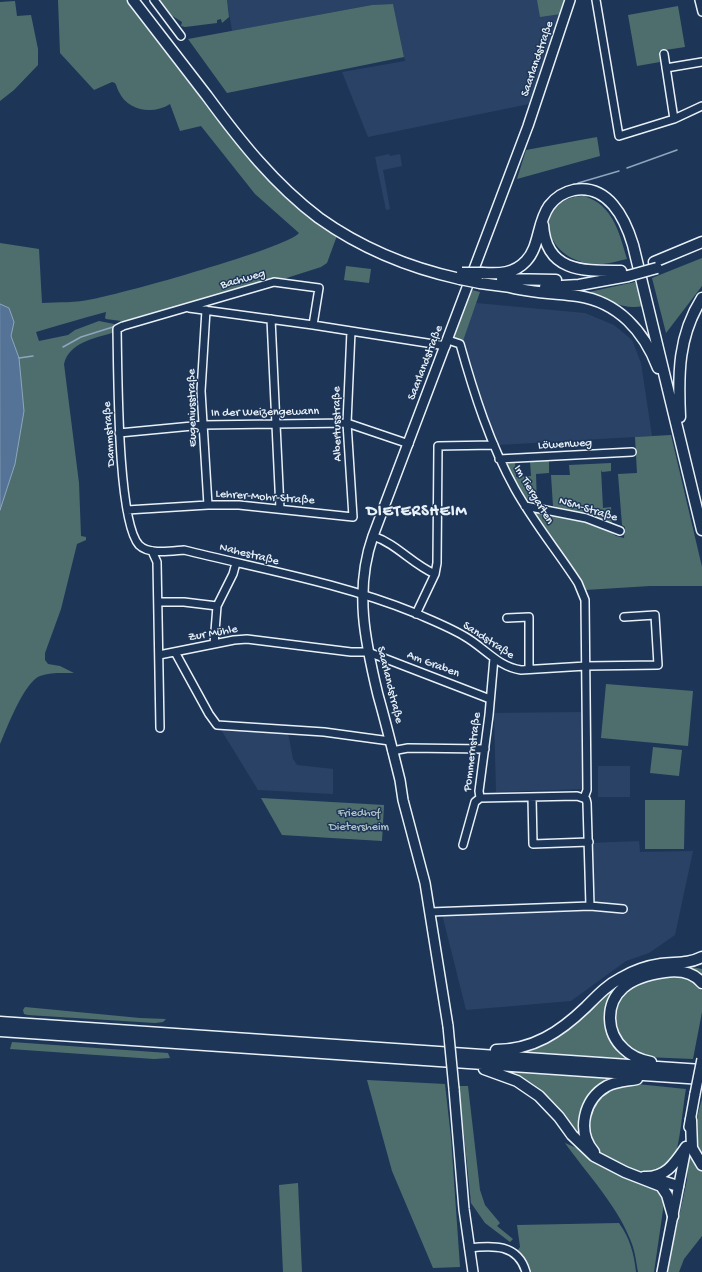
<!DOCTYPE html>
<html>
<head>
<meta charset="utf-8">
<style>
  body { margin:0 }
  canvas { display:block; background:#1d3557 }
</style>
</head>
<body>
<canvas width="702" height="1272"></canvas>
<script>
const ctx = document.querySelector('canvas').getContext('2d');
ctx.lineJoin = 'round';
function paint(path, color) { ctx.fillStyle = color; ctx.fill(path, 'evenodd'); }
function trace(path, color, width, dash) { ctx.strokeStyle = color; ctx.lineWidth = width; ctx.lineCap = dash ? 'butt' : 'round'; ctx.setLineDash(dash || []); ctx.stroke(path); }
function label(font, color, halo, rows, align = 'center') {
  ctx.font = font + ' "Gochi Hand",sans-serif'; ctx.lineWidth = 3; ctx.setLineDash([]); ctx.textBaseline = 'middle'; ctx.strokeStyle = halo; ctx.fillStyle = color; for (const [text, x, y, turn = 0] of rows) {
    ctx.save(); ctx.translate(x, y); ctx.rotate((+turn || 0) * Math.PI / 180); ctx.textAlign = isNaN(turn) ? turn : align; if (halo) ctx.strokeText(text, 0, 0); ctx.fillText(text, 0, 0); ctx.restore();
  }
}
paint(new Path2D(`
  M227,0H564L559,22L529,104L368,137L342,72L405,61L393,4L372,5L232,31Z
  M389,154L390,156L400,154L402,166L383,170L390,209L386,210L375,157Z
  M476,303L585,313L614,325L632,340L641,363L652,436L498,445L491,431L462,344Z
  M582,712L584,789L496,792L494,713Z
  M220,728L288,733L293,759L297,765L333,769V794L258,790Z
  M598,766H630V797H598Z
  M639,841L640,852L693,851L675,935L649,953L626,961L571,1001L466,1010L442,914L595,905L590,843Z`), '#2a4266');
paint(new Path2D(`
  M58,0H129L233,136L338,233L327,263L321,267L274,282L129,322L106,319L105,318L106,312C82,318 60,325 36,332L39,341L68,335L75,330L99,321L114,324L115,326L112,333C94,338 69,343 64,364L79,483L81,536L86,537V540L77,544L61,609L45,653V660L48,664L60,666L74,673C64,673 50,672 40,676C24,682 7,728 0,744V243L39,249L42,303C59,302 76,303 93,299C121,294 287,248 299,233L255,194L201,126L180,131L170,104C153,115 128,111 119,92C117,89 117,86 115,83L112,82L94,90L60,53Z
  M159,0H227L229,17L222,23L221,19L217,20V23L185,27L181,26L182,22L171,15Z
  M537,0H564L561,14L540,17Z
  M15,1L17,16L31,15L38,49V65L14,90L0,101V2Z
  M393,4L404,57L227,93L188,39L372,5Z
  M678,6L685,47L659,51L660,62L637,66L628,15Z
  M597,137L600,156L517,179L526,150Z
  M584,196C613,205 619,232 627,259C617,261 606,265 596,264C542,262 530,198 584,196Z
  M702,258V286L666,333L652,278Z
  M346,266L371,269L369,283L344,280Z
  M635,282L643,306C623,311 607,298 589,292Z
  M468,289L480,292L462,344L452,338V335L457,330L463,313L460,311Z
  M671,435L702,567V586H650L585,590L528,508L601,525L616,536L624,538L625,527L622,525L618,474L637,473L635,437Z
  M530,461H549V473L536,474L537,504L526,499L506,464L515,463L516,477L531,476Z
  M611,463V471L602,472L601,470L603,508L611,507L612,522L553,506L551,475H570L569,465Z
  M606,684L693,691L688,746L601,738Z
  M653,747L682,750L679,776L650,773Z
  M261,798L384,805L382,841L282,835Z
  M645,800H685L684,849H645Z
  M686,966L702,969V978L675,968L618,988L609,1030L634,1059L517,1052L594,1002L629,976Z
  M655,976H686L696,982L702,991V1012L693,1059L645,1057L626,1047L614,1030L613,1013L617,999L626,988Z
  M25,1007L140,1018L166,1019L163,1022L155,1023L28,1015L24,1014L23,1010Z
  M12,1042L168,1053L170,1058L154,1059L10,1049Z
  M506,1071L614,1079L598,1087L582,1138L550,1098Z
  M367,1080L445,1084L451,1138L460,1267L433,1268L392,1171Z
  M637,1084L686,1089C683,1104 680,1146 674,1158C660,1186 616,1169 599,1153C583,1137 588,1105 605,1092C614,1085 627,1085 637,1084Z
  M459,1086H468L480,1190L485,1205L500,1223L497,1226L513,1239L510,1242L485,1223L471,1203Z
  M702,1099V1157C690,1140 697,1117 702,1099Z
  M565,1143L581,1150L605,1167L627,1178L652,1186L665,1196L654,1272H638C636,1261 635,1250 630,1239C616,1204 587,1174 565,1143Z
  M689,1147L702,1169V1236L684,1259L679,1272H667L687,1180Z
  M298,1183L302,1272H283L279,1185Z
  M619,1223C630,1238 634,1254 636,1272H529L523,1256L518,1250L520,1247L517,1225Z`), '#4e6e6e');
const water = new Path2D(`
  M0,304L9,308L14,322L11,336L19,358L24,411L15,464L0,510Z`);
paint(water, '#547396');
trace(water, '#8fa5bd', 1);
trace(new Path2D(`
  M627,168L677,150
  M578,183L619,171
  M63,347L81,337L113,327
  M19,358L33,356`), '#8fa5bd', 1.5);
const minor = new Path2D(`
  M154,0L181,36
  M596,0L619,136L674,119L702,106
  M699,0L702,12
  M664,54L674,119
  M666,68L702,62
  M189,308L313,325L446,346
  M206,310L201,391L208,505
  M271,319L280,509
  M313,325L319,288L274,282L123,326L117,329C118,368 117,521 139,545C149,555 171,551 184,550C260,569 341,583 415,613C431,620 449,627 464,636C484,647 498,667 521,670L586,666L658,665L655,615L624,617
  M448,340L460,344C474,394 490,444 515,489C534,523 558,552 578,583L585,600L587,790L584,798
  M119,433L203,425L347,423L409,444
  M499,459L632,452
  M525,506L586,518L620,531
  M127,510L208,505H239L353,517L347,423L351,331
  M373,536C397,544 412,564 435,574
  M152,551L157,562L160,728
  M158,602H184L217,606
  M416,614L435,574L437,563L438,446L494,445
  M507,618L529,617V669
  M214,644L217,606L233,574L236,563
  M175,652L209,714L217,725L324,732L390,741
  M159,655L234,640L247,639L351,652H368L490,699
  M392,751L408,748L485,749
  M532,797L533,844L589,842
  M480,798L577,796L586,799L587,803L590,906
  M463,845L475,802L480,798L479,791L489,715L494,658
  M430,912L590,906L623,909
  M469,1248C493,1245 518,1244 526,1272`);
const major = new Path2D(`
  M448,1026L425,883L403,800L400,780C393,752 386,723 378,695C365,641 354,590 373,536L528,126L570,0
  M454,1089L464,1209L473,1272
  M689,1127L695,1094
  M662,1272L686,1148`);
const highway = new Path2D(`
  M133,0C158,32 182,64 207,96C240,141 274,184 319,218C361,248 410,268 460,279
  M543,225C546,273 585,271 621,271
  M654,262L702,242
  M483,273C499,274 514,274 526,261C540,246 537,223 549,206C555,198 564,192 574,190C608,184 625,218 633,245L702,530
  M502,279L556,280
  M480,283L511,287
  M506,286C530,293 554,293 578,296C618,302 644,331 658,368
  M545,287L579,285L628,276
  M680,417C678,374 678,336 702,298
  M0,1022L702,1070
  M0,1031L702,1079
  M496,1050C533,1050 560,1032 586,1007C597,996 607,985 621,978C633,971 647,966 661,964C676,962 688,964 702,957
  M651,1062C641,1060 631,1056 624,1049C606,1033 605,1004 623,988C634,978 650,974 665,972C679,970 693,972 702,983
  M484,1069L517,1081L539,1096L559,1117L572,1135L594,1156L625,1172L661,1186L667,1195L673,1216
  M691,1120L692,1148L702,1165
  M594,1152C576,1131 584,1099 607,1086C617,1081 627,1081 637,1079
  M644,1177C666,1178 675,1163 686,1147
  M652,1178L678,1186`);
trace(minor, '#e8f1f8', 10);
trace(major, '#e8f1f8', 12);
trace(highway, '#e8f1f8', 13);
trace(minor, '#1d3557', 7);
trace(major, '#1d3557', 9);
trace(highway, '#1d3557', 10);
const majorBridge = new Path2D(`
  M448,1026L454,1089
  M695,1094L702,1059`);
const highwayBridge = new Path2D(`
  M462,273H483
  M628,276L657,268
  M460,279L480,283`);
trace(majorBridge, '#e8f1f8', 12, []);
trace(highwayBridge, '#e8f1f8', 13, []);
trace(majorBridge, '#1d3557', 9);
trace(highwayBridge, '#1d3557', 10);
label('12px', '#e8f1f8', '#1d3557', [
  ["Saarlandstraße",538,59,-71],
  ["Bachweg",243,280,-16],
  ["Saarlandstraße",426,363,-69],
  ["Eugeniusstraße",193,408,-91],
  ["In der Weizengewann",265,413,-1],
  ["Albertusstraße",338,424,-91],
  ["Dammstraße",110,434,-94],
  ["Löwenweg",565,445,-3],
  ["Im Tiergarten",533,495,59],
  ["Lehrer-Mohr-Straße",265,498,4],
  ["NSM-Straße",588,510,17],
  ["Nahestraße",249,555,14],
  ["Zur Mühle",213,634,-10],
  ["Sandstraße",488,641,33],
  ["Am Graben",433,665,21],
  ["Saarlandstraße",389,685,76],
  ["Pommernstraße",473,752,-83]
]);
label('12px', '#b2c3c8', '#1d3557', [
  ["Friedhof",359,814],
  ["Dietersheim",359,828]
]);
ctx.letterSpacing = '1px';
label('bold 16px', '#e8f1f8', '#1d3557', [
  ["DIETERSHEIM",417,513]
]);
ctx.letterSpacing = '0px';
</script>
</body>
</html>
